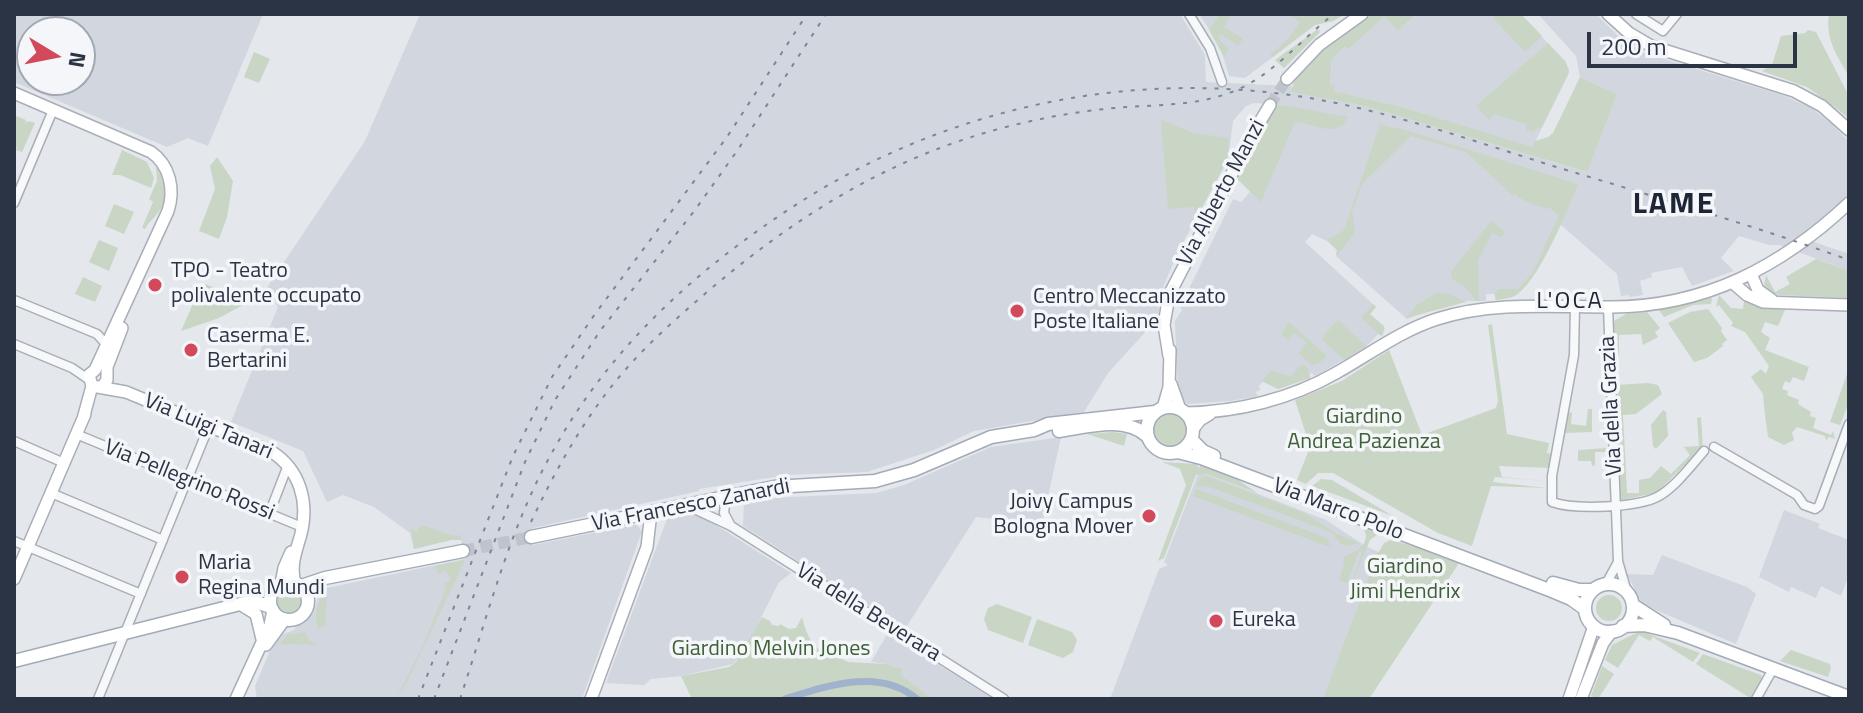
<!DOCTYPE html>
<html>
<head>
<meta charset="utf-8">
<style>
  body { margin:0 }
  #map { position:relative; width:1863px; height:713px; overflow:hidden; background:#e4e7ec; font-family:"Titillium Web",sans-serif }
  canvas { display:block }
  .frame { position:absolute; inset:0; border:16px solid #2b3445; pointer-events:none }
  .north { position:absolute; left:16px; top:16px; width:80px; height:80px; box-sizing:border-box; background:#f4f6f9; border:2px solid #a4a8b1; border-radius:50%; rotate:100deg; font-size:22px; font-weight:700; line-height:32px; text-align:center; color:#2b3445 }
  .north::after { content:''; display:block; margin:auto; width:28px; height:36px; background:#d1495b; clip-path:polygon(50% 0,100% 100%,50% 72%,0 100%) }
  .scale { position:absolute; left:1587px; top:32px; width:210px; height:36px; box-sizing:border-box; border:4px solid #2b3445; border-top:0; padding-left:10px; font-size:24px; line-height:28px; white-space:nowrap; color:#2b3445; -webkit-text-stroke:6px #f4f6f9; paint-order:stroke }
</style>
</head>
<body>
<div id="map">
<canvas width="1863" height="713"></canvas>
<div class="frame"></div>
<div class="north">N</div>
<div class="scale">200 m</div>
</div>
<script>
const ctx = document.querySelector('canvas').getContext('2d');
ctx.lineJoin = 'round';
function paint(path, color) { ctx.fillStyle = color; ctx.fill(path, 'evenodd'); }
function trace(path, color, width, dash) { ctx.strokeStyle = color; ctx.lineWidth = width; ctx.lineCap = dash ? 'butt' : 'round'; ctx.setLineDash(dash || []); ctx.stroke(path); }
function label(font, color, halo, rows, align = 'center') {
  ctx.font = font + ' "Titillium Web",sans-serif'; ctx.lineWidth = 7; ctx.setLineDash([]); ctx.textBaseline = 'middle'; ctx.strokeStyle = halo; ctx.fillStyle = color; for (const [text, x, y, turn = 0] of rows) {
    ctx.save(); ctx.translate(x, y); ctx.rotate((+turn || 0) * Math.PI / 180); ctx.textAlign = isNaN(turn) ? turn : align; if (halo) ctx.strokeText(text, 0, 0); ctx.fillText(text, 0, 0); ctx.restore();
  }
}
paint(new Path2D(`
  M14,14H263L208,146L188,138L167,147L14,82ZM32,32H80V80H32Z
  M420,14H1180L1205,55L1206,82L1292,86V92L1364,106L1586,172L1617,94L1580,77L1576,56L1538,14H1596L1619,37L1644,53L1782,95L1811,108L1832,124L1849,142V194L1831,213L1799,237L1849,254V271L1780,245H1769L1739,236L1721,258L1734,271L1692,286L1682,267L1651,273L1652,277L1640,281L1643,295L1629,297V295L1621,296L1617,274L1560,224L1537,269L1517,294L1496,300L1494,294H1486V301H1467L1432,310L1407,319L1336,256L1337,250L1327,241L1312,234L1305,242L1376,307L1370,314L1384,326L1383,336L1378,334L1366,347L1315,376L1310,372V378L1278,389L1263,382L1259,386L1260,390L1255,392L1258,396L1230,401L1187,404L1178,393L1175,321L1182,310L1180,307L1233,199L1241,202L1249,193L1286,105L1254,103L1246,106L1233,121L1228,160L1178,252L1161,292L1158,318L1108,373L1084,412L974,431L934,450L867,472L787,475L699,489V491L533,528L531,532L533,545L632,525H637L642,531L582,699H257L255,686L269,653L283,634L292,631L313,613L318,598L327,588L465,559L461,540H451L414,549L410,533L374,507L343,495L327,502L303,451L231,422L278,307L266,289L365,141Z
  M1199,14H1345L1333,21L1315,25L1245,78L1229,76L1220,46Z
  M1416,14H1521L1565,62L1569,69L1568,75L1532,148L1402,107L1334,91L1330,85L1332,59L1345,47L1348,50L1384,17L1398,31Z
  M1061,437L1042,524L976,517L905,629L743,526L744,503L771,498L876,493L904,485L991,447Z
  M1199,471L1326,520L1367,547L1379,552L1324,699H1110L1159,569L1168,565L1164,562Z
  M1784,510L1820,524L1818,528L1849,540L1848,577L1841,596L1821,586L1816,598L1791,587L1789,592L1759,577Z
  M688,512L697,513L791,573L779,582L743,653L733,664L681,676L651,679L644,685L606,683L667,519L671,515Z
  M1662,555L1747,587L1756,594L1736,644L1644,605L1640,600L1627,574L1653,575Z
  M888,633L993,699H933L901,675L903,669L887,664L871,662Z`), '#d2d6de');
paint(new Path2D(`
  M1220,14H1232L1224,27L1243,39L1238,45L1220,34L1218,38L1229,50L1224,57L1209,30Z
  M1288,14H1297L1303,18L1309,14H1345L1333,21L1315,25L1273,57L1270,55L1289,38L1300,22Z
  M1372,14H1416L1398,31L1384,17L1348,50L1345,47L1332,59L1330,84L1335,86L1334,91L1402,107L1532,147L1535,141L1548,137L1553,133L1580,77L1617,94L1587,172L1364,106L1291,92C1300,55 1343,33 1372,14Z
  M1497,14H1521L1542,36L1525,52L1493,18Z
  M1829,14H1849V76C1837,56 1825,39 1829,14Z
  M1318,29L1320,32L1284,68L1275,60Z
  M1808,30L1816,32L1849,96V118L1807,87L1762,71L1772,65L1781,36L1805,33Z
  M1548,43L1566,62L1569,72L1542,127L1536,129L1534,132L1526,130L1527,124L1494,114L1489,120L1476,106Z
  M254,52L270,59L259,83L244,77Z
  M1277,104L1348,117L1342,126C1328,134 1311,123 1295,122L1261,202L1236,178Z
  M14,115L26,120L25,123L28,121L35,123L22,152L16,150L17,147H14Z
  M1161,120L1193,133L1229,138L1227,160L1196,219L1194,207L1168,209Z
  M1380,124L1412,132L1578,184C1567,211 1542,273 1520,292C1514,298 1505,299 1496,300L1495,296L1498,289H1518L1533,272L1559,215L1551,210L1553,205L1548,209L1525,201L1515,194L1513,196L1466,152L1411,136L1362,184L1352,212L1355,233L1336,256L1337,250L1327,240L1344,230Z
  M122,150L147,162L154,178L151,188L120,175H112Z
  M217,157L233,181L227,217L219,239L199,231L215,189L210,166Z
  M156,166C164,181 171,200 157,214C152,220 149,222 145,229L142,228L153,202L149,199L157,181Z
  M114,204L134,212L124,234L105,226Z
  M1491,221L1505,232L1501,237L1492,233L1478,260L1479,301H1477L1465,287L1452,279L1451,272Z
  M99,240L118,248L109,271L89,262Z
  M1816,259L1849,271V298L1779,295L1771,292L1764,285L1766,275L1775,292L1790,284L1786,277Z
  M83,277L102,286L95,302L75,294Z
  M205,284L250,301L219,318L181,331L200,288Z
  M1436,293L1449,294L1466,302L1406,318L1417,305Z
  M1719,295L1731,308L1743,309L1744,301L1766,308L1785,310L1778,326L1765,322L1761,332L1770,338L1765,350L1809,367L1804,381L1793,377L1790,383L1785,381L1782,389L1788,391L1787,395L1799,400L1798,404L1811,412L1810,416L1816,418L1813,428L1831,435L1833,431L1835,439L1829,437L1826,440L1825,436L1797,427L1792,433L1794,440L1784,445L1768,437C1766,421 1764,409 1763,394L1751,377L1761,369L1766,374L1769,366L1745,332L1731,326L1733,323L1719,305L1716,307Z
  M1712,298L1711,304L1693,305L1664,317L1658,309Z
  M1373,304L1376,307L1370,314L1385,328L1381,336L1361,318Z
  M1708,309L1722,328L1721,331L1727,340L1722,344L1723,346L1707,358L1694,362L1668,323L1690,312Z
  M1647,312L1660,328L1655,332L1658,337L1643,345L1641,334L1619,335V355H1615L1614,321L1628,313Z
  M1338,320L1366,346L1345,360L1323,341L1324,335Z
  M1289,322L1327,356L1318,364L1311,365L1299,353L1307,343L1295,333L1288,340L1281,334Z
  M1492,324L1507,434L1549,443L1547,453L1552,454L1549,468L1499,466L1502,477L1546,481L1495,477L1493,482L1547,488L1491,486L1472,546L1438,533L1333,473H1318L1306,484L1297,480L1310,447L1295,400L1342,381L1389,350L1422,435L1496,408L1498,401L1488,325Z
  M1302,364L1307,367L1310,378L1278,389L1262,381L1270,371L1291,376Z
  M1848,371L1849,402L1840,425L1830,422Z
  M1648,383L1658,385L1662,394L1636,414L1623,415L1627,493H1639V480L1650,478L1661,466L1671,474L1690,455L1684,447L1699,446L1697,418L1701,417L1703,447L1656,493L1621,500L1616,385Z
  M1588,409H1592V432L1564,433L1569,412L1572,413L1571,424L1586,426Z
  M1663,410L1666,412L1668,436L1656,449L1653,446L1651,425Z
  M1152 430a17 17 0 1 1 34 0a17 17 0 1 1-34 0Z
  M1113,432L1127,434L1124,446L1087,434Z
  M1607,448V452H1595V465L1592,466L1591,461H1578V450Z
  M1162,462L1196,464L1199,468L1201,465L1237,479L1257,493L1207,474L1196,475L1164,558L1158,561L1186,485L1180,469Z
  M1206,476L1304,513L1337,534L1359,543L1348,546L1340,543L1331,532L1207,486L1196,487L1199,479Z
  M1321,479L1332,480L1393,516L1312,486Z
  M1196,489L1327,538L1332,548L1193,496Z
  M1360,524L1382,531L1370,540L1351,585L1362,552L1359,551L1347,583L1340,580C1340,573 1345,566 1344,557C1359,550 1375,541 1360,524Z
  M422,525L453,536L460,535L461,540H451L414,549L411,529L416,532Z
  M1391,540L1437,553L1459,563L1369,699H1323L1378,553L1384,543Z
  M465,560L407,682L396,699L421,650L446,589L444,584L451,580L446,570L438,574L435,566Z
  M277 601a12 12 0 1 1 24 0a12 12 0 1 1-24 0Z
  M327,591L325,625L318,629C314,614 316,602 327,591Z
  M1596 608a13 13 0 1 1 26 0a13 13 0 1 1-26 0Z
  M997,604L1032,617L1023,643L988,630L984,619L988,608Z
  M762,617L770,621L772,625L779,626L780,624L789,629L796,628L802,617C806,633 812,649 829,655C837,658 842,658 848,662L887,664L903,669L901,675L933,699H692L681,676L729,667L736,662Z
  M1037,619L1072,632L1077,640L1073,652L1063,658L1028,645Z
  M1640,631L1700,653L1693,662L1653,637L1650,641L1639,635L1618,668L1605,660L1612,645Z
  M305,632L309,640L316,645L280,644L287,635Z
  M1791,650L1830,664L1831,668L1828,677L1780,661Z
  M1703,654L1761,675L1762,678L1750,698L1696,664Z
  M1602,666L1614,674L1598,699L1591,696Z`), '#c9d6c5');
trace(new Path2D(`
  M785,699C827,686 879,667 917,699`), '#9fb4cc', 7);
trace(new Path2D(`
  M1270,105L1287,79`), '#bfc3cb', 11, [11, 5.5]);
trace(new Path2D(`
  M463,551L531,537`), '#bfc3cb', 12, [12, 6]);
const street = new Path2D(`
  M1189,14L1210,48L1222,82
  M1636,14L1663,31L1677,14
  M14,203L53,110
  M14,300L97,334L106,344
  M1575,306L1574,355L1552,476V502C1574,510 1638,508 1659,496C1675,487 1691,466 1704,451
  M1608,307L1618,561L1627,592
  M14,344L72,368L88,379
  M76,434L302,527
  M14,441L64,463
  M1714,447L1797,495L1804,505L1815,509L1819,506L1849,424
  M51,493L163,540
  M726,496L724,513L731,526
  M688,506L731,526L1004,699
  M269,514L288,465
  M14,541L141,594
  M1606,584L1618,562
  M98,699L209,426
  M1756,699L1773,669`);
const secondary = new Path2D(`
  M1608,14L1629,33L1651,46L1794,91L1822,106L1849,130
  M1287,79L1319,45L1362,14
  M14,93L151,152C170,165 175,190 168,211L95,370L89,375L92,386L83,419
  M1751,274L1758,290L1772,300
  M1733,283L1747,295L1763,302L1849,305
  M1169,356L1164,325L1169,295L1252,135L1270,105
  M1171,384L1180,409
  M92,386L126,392L272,452C300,470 309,502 301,534C296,552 290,565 295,583
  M102,387L107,380V367L122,328
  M1163,408L1169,387L1170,350
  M1186,413C1237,412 1291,399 1336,373C1370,354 1400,331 1437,319C1493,301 1554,307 1611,307C1705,307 1782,266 1849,203
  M1193,429L1200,420L1210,414
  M14,579L85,414
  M281,584L284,568L291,552
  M240,604L256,614L262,639
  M266,645L285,619
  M236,699L270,625L273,610
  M591,699L647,547L651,512
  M1569,699L1594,626
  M1581,699L1603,643L1612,631`);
const primary = new Path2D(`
  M1147 430a23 23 0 1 1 46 0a23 23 0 1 1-46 0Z
  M1059,431C1086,427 1125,415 1147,436
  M1191,439L1203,451L1214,456
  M1178,452L1201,458L1552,591L1571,599L1585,609
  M531,537L774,487L875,481L914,470L991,437L1034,430L1048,424L1155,412
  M270 601a19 19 0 1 1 38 0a19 19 0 1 1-38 0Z
  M1553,583L1579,590H1593
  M1585 608a24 24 0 1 1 48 0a24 24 0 1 1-48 0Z
  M301,586L325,578L463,551
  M1633,605L1664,625
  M1623,626L1644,625L1678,633L1849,697
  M14,661L244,603H259L271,607`);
trace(street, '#a9aeb7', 11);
trace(secondary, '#a9aeb7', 14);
trace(primary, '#a3abb8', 15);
trace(street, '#f7f8fa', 8);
trace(secondary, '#fff', 11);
trace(primary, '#fff', 12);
trace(new Path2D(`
  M531,522C554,473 581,424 615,382C640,351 670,324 700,298C795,216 892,155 1014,125C1047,117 1081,111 1115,108C1159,104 1205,107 1245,86C1279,68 1304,37 1334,14
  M418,699L513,456L552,377L595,314L727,137L807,14
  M434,699L525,462L555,400L600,331L695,210L737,151L826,14
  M460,699C488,615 510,526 554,449C608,352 687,278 779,216C937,108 1132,65 1321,100C1400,115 1477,142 1553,166C1652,196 1752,225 1849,260`), '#7d8696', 2, [4, 8]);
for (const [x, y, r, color] of [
  [155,285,8,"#d1495b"],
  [1017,311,8,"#d1495b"],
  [191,350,8,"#d1495b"],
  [1149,516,8,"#d1495b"],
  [182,577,8,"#d1495b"],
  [1216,621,8,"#d1495b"]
]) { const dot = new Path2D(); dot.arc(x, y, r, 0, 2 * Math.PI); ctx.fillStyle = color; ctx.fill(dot); trace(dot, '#f4f6f9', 3); }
label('22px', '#2b3445', '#f4f6f9', [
  ["Via Alberto Manzi",1222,193,-62],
  ["Via della Grazia",1612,406,-93],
  ["Via Luigi Tanari",208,427,23],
  ["Via Pellegrino Rossi",189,481,22],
  ["Via Francesco Zanardi",691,506,-11],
  ["Via Marco Polo",1338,510,21],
  ["Via della Beverara",868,613,32]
]);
label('22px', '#2b3445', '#f4f6f9', [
  ["TPO - Teatro",171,272],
  ["polivalente occupato",171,297],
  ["Centro Meccanizzato",1033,298],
  ["Poste Italiane",1033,323],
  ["Caserma E.",207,337],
  ["Bertarini",207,362],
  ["Joivy Campus",1133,503,"right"],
  ["Bologna Mover",1133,528,"right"],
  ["Maria",198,564],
  ["Regina Mundi",198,589],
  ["Eureka",1232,621]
], 'left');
label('22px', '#3f6138', '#f4f6f9', [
  ["Giardino",1364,418],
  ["Andrea Pazienza",1364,443],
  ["Giardino",1405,568],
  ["Jimi Hendrix",1405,593],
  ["Giardino Melvin Jones",771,650]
]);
ctx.letterSpacing = '2px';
label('24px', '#1d2536', '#f4f6f9', [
  ["L'OCA",1570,302]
]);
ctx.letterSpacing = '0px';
ctx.letterSpacing = '2px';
label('bold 30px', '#1d2536', '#f4f6f9', [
  ["LAME",1674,206]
]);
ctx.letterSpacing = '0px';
</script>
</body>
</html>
